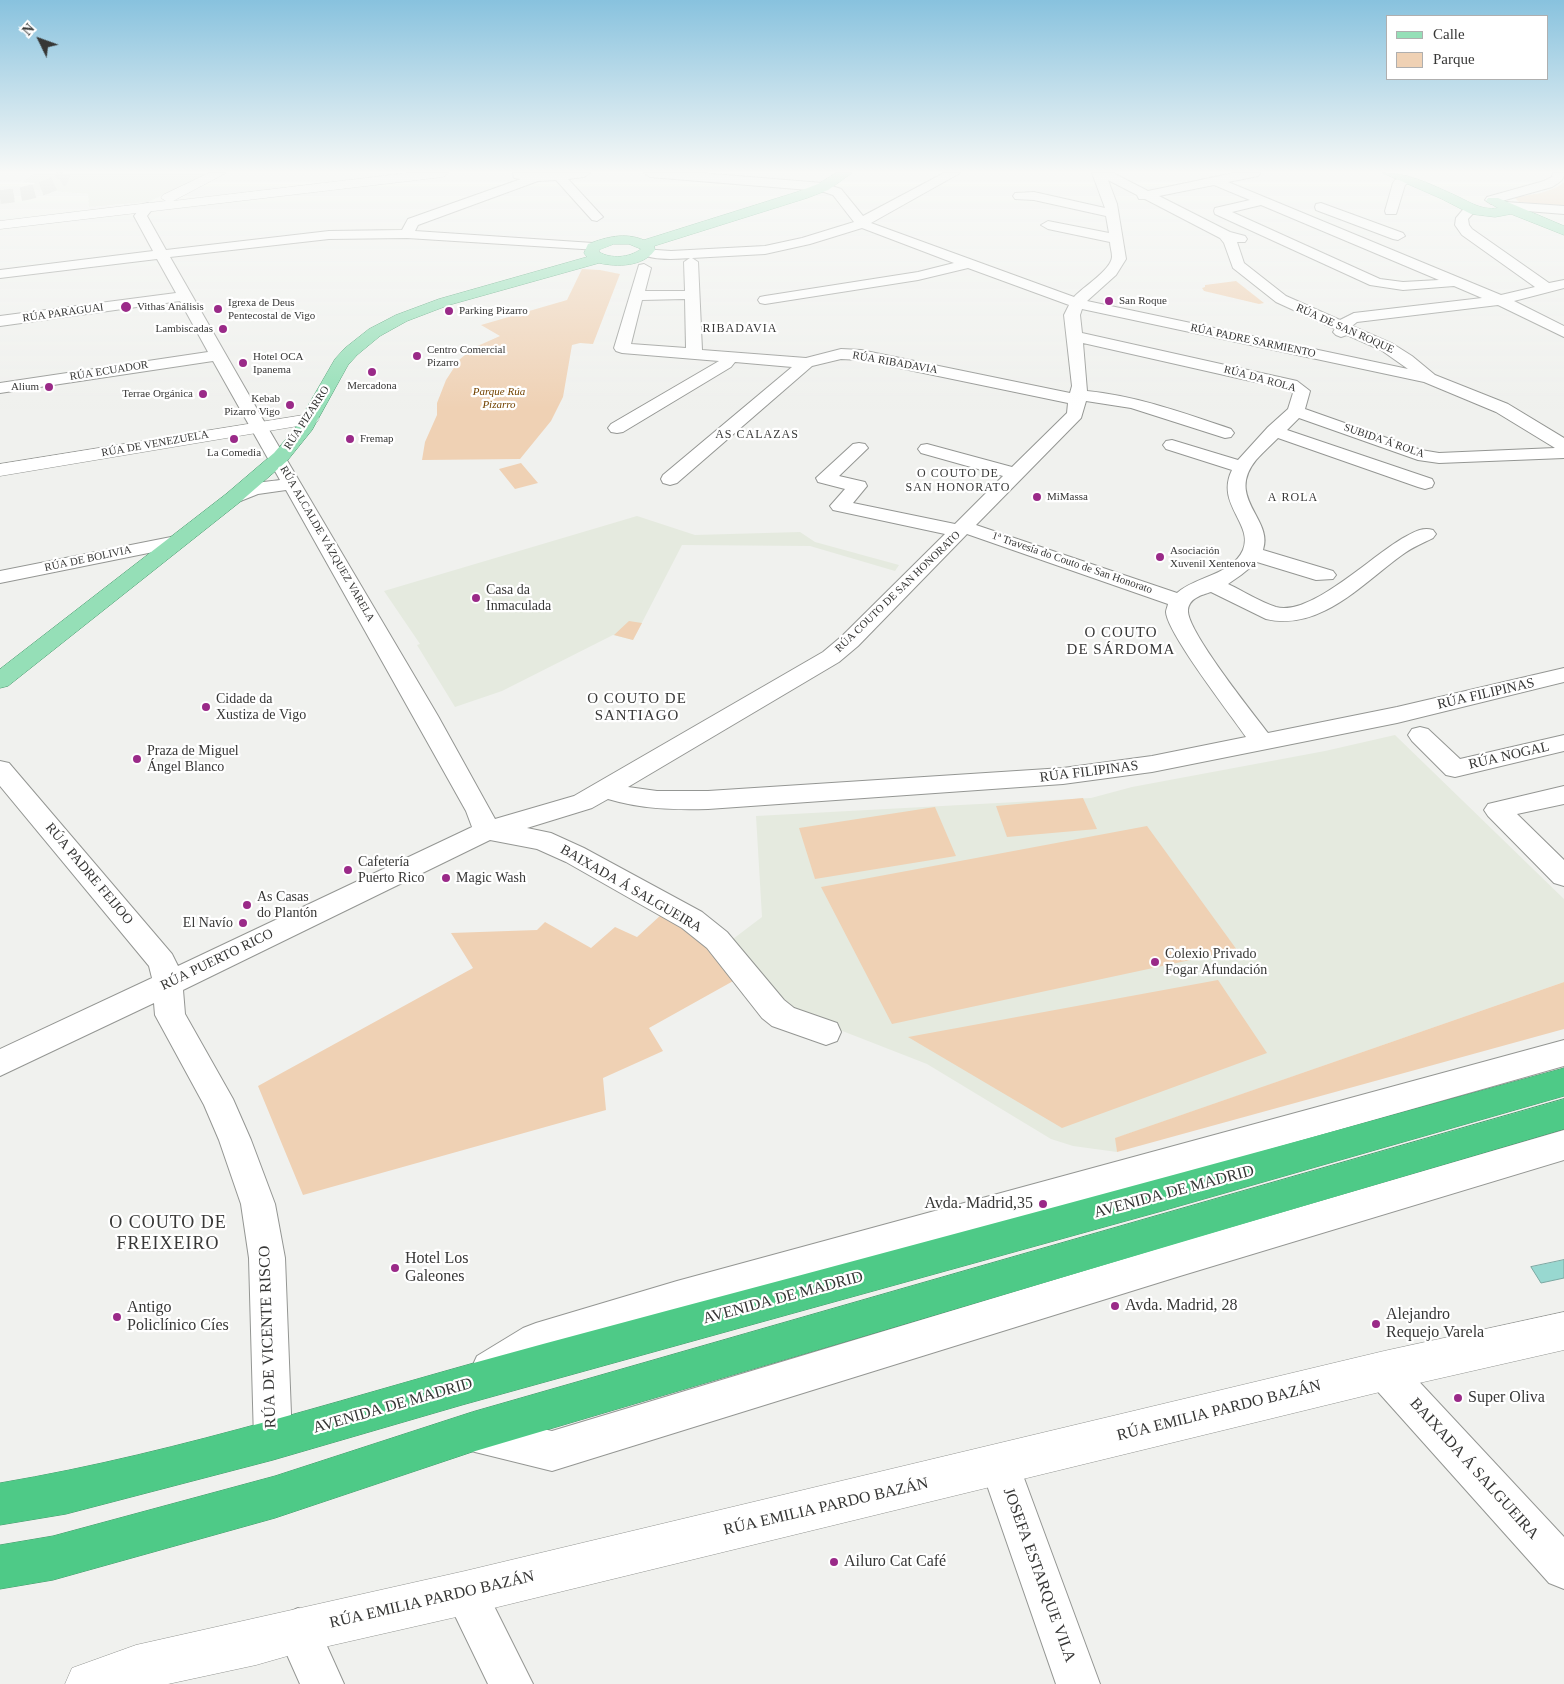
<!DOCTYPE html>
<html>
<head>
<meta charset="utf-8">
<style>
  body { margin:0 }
  #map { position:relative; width:1564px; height:1684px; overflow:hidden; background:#f0f1ee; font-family:Georgia,serif }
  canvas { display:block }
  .legend { position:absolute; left:1386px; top:15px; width:162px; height:65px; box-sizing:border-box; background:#fff; border:1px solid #afafaf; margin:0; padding:6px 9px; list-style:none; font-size:15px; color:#373736 }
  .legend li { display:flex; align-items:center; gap:10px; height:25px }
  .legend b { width:25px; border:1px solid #afafaf }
  .north { position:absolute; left:15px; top:15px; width:50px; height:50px; -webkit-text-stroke:4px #fff; paint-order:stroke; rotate:312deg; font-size:14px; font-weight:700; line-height:20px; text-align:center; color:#373736 }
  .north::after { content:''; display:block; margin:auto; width:18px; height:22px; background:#373736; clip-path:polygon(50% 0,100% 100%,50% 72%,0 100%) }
</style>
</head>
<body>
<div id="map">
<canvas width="1564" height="1684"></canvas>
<ul class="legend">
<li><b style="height:6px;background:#95dfb7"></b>Calle</li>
<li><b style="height:14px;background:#efd1b4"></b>Parque</li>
</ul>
<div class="north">N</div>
</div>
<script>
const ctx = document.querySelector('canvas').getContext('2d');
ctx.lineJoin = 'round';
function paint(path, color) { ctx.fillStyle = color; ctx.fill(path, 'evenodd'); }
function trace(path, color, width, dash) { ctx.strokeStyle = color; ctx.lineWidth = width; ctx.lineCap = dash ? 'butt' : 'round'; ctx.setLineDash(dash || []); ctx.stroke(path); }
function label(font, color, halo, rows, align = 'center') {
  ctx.font = font + ' Georgia,serif'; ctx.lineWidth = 4.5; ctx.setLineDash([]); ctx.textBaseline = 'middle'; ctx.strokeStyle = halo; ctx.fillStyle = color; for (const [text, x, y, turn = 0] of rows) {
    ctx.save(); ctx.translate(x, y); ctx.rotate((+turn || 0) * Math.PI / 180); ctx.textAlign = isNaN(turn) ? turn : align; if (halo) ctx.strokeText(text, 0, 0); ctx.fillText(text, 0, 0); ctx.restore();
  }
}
paint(new Path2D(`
  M34,173H211L148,202L89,207L88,194L25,189L36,183L23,182Z
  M637,516L695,535L800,532L815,542L899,565L895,571L810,546L682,545L633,640L613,635L502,691L455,707L417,645L420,644L384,591Z
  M1395,735L1564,899V982L1116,1138L1117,1152L1073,1146L1051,1139L927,1064L786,1009L729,942L762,917L756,816L1091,798L1132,787L1325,751Z`), '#e5eadf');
paint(new Path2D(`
  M1564,182V206L1519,202L1515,198C1531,194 1552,193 1564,182Z
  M582,269L600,270L620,274L593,344L580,343L572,345L563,397L551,421L520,459L422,460L425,442L437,415V403L446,380L459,360L473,348L500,336L481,325L567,300Z
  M1236,281L1264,303L1259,304L1204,291L1202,288L1205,287V285Z
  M521,463L538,483L515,489L499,469Z
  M629,621L642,623L633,640L614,635Z
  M1083,798L1097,829L1007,837L996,806Z
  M935,807L956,856L815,879L799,828Z
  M1147,826L1237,950L892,1024L821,887Z
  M662,914L709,946L735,980L649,1028L663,1051L603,1078L606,1110L303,1195L258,1086L473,968L451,933L537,930L545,922L591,948L615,927L637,937Z
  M1218,980L1267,1053L1062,1128L908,1037Z
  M1564,982V1029L1117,1152L1115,1138Z`), '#efd1b4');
const water = new Path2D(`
  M1564,1260V1278L1541,1283L1531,1267Z`);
paint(water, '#98d8d0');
trace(water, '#7ba8a2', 1);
trace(new Path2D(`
  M0,197C21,195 42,191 61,180L64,173`), '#cbccc9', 14, [14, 7]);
const street = new Path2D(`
  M513,173H590L584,177L568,179L603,217L597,221L592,220L556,180L538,181L418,225L415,231L593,243L598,244L600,247L598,250L407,238L329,239L170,257L265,423L438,716L495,819L574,796L823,652L842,636L945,534L833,510L830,506L845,489L818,482L816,478L853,444L859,443L865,444L868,448L839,476L865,482L867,486L853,503L955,524L1003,476L921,453L918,449L921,445L927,444L1012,467L1067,413L1068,403L861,360L841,359L812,366L677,483L670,485L663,483L661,479L663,475L792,367L735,362L731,367L623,432L617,433L611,432L608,428L611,424L719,361L622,353L616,351L614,348L639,265L644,264L651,268L645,291H685L684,262L690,258C678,259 648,261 640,252L642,249L671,251L765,246L802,238L854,222L833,195L821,191L650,177L644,173H700L823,183L841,189L863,216L944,173H960L871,223L1074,297C1083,287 1111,270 1112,257C1112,252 1110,246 1110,242L1048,229L1041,225L1048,221L1109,233L1106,216L1034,200L1015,199L1013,196L1015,193L1034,192L1105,208L1092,173H1113L1148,191L1234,173H1260L1258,176L1228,182L1501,295L1535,287L1462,235L1455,225L1456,218L1466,206H1476L1477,209L1468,219L1469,225L1472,229L1549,283L1564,280V288L1514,301L1564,326V337L1498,305L1357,322L1352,326L1393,344L1412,356L1435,375L1508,404L1564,438V458L1439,463L1418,460L1299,418L1287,430L1432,479L1434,483L1432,487L1425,489L1418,487L1278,438C1271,445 1263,452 1256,460C1225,498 1274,519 1263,550L1333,571L1336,575L1333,579L1316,580L1257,562L1241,575L1228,584C1243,591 1260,602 1276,607C1311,617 1373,554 1405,537C1414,532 1422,527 1433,530L1436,534L1433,538C1423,543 1411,548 1402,555C1363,583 1320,632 1266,619L1211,592C1202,595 1189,598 1188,610C1186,630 1253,713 1268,733L1397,707L1564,668V682L1397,723L1152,772L1063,784L708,809C674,810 641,809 608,799L592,808L527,828L551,833L584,848L702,912L727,932L784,1000L794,1008L837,1023L841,1032L837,1041L826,1045L772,1026L762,1018L707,948L682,928L566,862L537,849L490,840L183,990L185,1014L233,1099L251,1140L275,1204L285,1258L292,1440L287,1454L273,1459L259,1454L254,1440L249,1258L241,1204L219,1140L204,1105L155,1015L154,1003L0,1076V1049L152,978L149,966L0,786V761L9,763L172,954L178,966L472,827L466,811L286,490L258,494L233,504L226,502L224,498C233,484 264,482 280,480L213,361L0,393V383L208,352L180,301L0,326V316L176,293L157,259L0,278V270L153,251L134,216L143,204L148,203L154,207L147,216L166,250L329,231L402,230L408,219L521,179L514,178ZM1108,180L1137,195L1139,199H1145L1220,238L1224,243L1233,268L1276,302L1335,329L1333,332L1336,335L1341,337L1347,335L1381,350L1408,369L1087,301L1116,275L1126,259L1117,204ZM1214,185L1250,200L1215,208L1214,211L1215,214L1370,285L1403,290L1454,286L1482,298L1354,313L1340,320L1286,296L1244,263L1237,242H1245L1247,239L1245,236L1230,232L1159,196ZM1261,205L1439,280L1403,282L1380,279L1232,212ZM862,228L954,263L918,272L765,296L760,297L758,300L760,303L765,304L918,280L968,268L1069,305L1064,315L1072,386L1070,393L861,350L841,349L806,358L702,350L698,262L692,258L765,254L810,244ZM685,299L686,348L631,344L642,300ZM1082,309L1424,382L1496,412L1555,448L1439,453L1421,450L1305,409L1310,391L1297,381L1082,333L1080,315ZM1083,343L1286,389L1293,393L1288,409L1268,427L1238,460L1172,440L1166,441L1163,445L1166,449L1232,470C1215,504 1254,524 1243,550C1232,575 1196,576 1177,593L976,525L1081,418L1086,401L1131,408L1225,438L1231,437L1234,433L1231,429C1184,413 1137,396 1087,391ZM967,534L1168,604C1168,605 1166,610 1166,612C1167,633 1231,715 1246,737L1152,756L1063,768L708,791H657L628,787L839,662L858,646Z
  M1553,173H1564C1564,181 1558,183 1552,187L1491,204L1485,200L1487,197L1544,181L1552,177Z
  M1407,176L1413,180L1405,185L1397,211L1396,214H1386L1385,211L1393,183L1395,180Z
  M1506,202L1564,206V214L1502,209L1500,206Z
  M1321,203L1403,233L1405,236L1398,240L1393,239L1316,210L1315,207L1316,204Z
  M176,536L183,538L186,542L183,546L0,583V571Z
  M1420,727L1428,729L1460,759L1564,735V751L1455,777L1446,775L1412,741L1408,735L1412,729Z
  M1564,786V804L1517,814L1564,860V886L1554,883L1488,816L1484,810L1488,804Z
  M1564,1040V1066L677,1317L544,1357L503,1382L490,1388L477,1382L471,1369L477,1356L523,1328L536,1323L677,1281Z
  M1564,1130V1160L1180,1276L552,1471L475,1452L461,1447L456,1433L461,1419L475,1414L552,1431L1180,1242Z
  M1384,1352L1397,1358L1564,1537V1589L1549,1583L1371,1384L1365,1371L1371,1358Z
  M1000,1445L1014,1451L1100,1684H1056L980,1465L986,1451Z
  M465,1572L480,1578L533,1684H488L444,1593L450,1578Z
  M298,1608L313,1615L344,1684H300L276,1630L283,1615Z`);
const secondary = new Path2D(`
  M209,173H226L173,201L407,173H449L443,177L0,229V221L166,201L161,198L163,195Z
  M310,414L316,415L319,419L316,423L0,476V464Z
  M1564,1312V1350L1384,1391L465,1615L298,1653L256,1665L168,1684H65L72,1668L136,1645L465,1571L1384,1351Z`);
const primary = new Path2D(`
  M836,173H852L828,190L807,198L654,246L655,250C643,267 617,267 599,263L449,305L407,321L380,336L357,355L348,365L312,430L287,461L240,502L8,686L0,688V669L226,494L274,453L294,430L335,359L345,348L369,329L396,315L439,299L587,257L584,253L588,244C607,237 624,232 644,240L797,192L818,184ZM614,244H629L641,249C629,258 611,259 599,252V250Z
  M1383,173C1408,173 1428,183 1450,193C1467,200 1480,211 1498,208L1486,201L1488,198H1498L1564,226V235L1511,214L1495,217L1471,214L1442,199Z`);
const highway = new Path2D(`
  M1564,1068V1096L1162,1211L462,1405L273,1460L66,1514L0,1525V1483C184,1452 363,1392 543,1344C884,1253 1224,1162 1564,1068Z
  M1564,1099V1129L472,1452L275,1518L53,1580L0,1589V1545L53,1536L275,1476L472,1412Z`);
trace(street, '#949693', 2);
trace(secondary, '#949693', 1);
trace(primary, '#46976b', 1);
trace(highway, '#46976b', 1);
paint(street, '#fff');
paint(secondary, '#fff');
paint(primary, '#95dfb7');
paint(highway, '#4eca87');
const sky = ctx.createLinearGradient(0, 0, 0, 409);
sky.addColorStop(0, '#88c2de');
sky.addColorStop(0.42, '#f8f9f7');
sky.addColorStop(1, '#f8f9f700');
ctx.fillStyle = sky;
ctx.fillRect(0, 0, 1564, 409);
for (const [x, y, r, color] of [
  [1109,301,5,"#9a2a88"],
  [126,307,6,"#9a2a88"],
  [218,309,5,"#9a2a88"],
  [449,311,5,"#9a2a88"],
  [223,329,5,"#9a2a88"],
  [417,356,5,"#9a2a88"],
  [243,363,5,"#9a2a88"],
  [372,372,5,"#9a2a88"],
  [49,387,5,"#9a2a88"],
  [203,394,5,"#9a2a88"],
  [290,405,5,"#9a2a88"],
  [234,439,5,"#9a2a88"],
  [350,439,5,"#9a2a88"],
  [1037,497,5,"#9a2a88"],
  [1160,557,5,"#9a2a88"],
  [476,598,5,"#9a2a88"],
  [206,707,5,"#9a2a88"],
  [137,759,5,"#9a2a88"],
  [348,870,5,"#9a2a88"],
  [446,878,5,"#9a2a88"],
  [247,905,5,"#9a2a88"],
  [243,923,5,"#9a2a88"],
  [1155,962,5,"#9a2a88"],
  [1043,1204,5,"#9a2a88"],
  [395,1268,5,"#9a2a88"],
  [1115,1306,5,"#9a2a88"],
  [117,1317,5,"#9a2a88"],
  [1376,1324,5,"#9a2a88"],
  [1458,1398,5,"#9a2a88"],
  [834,1562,5,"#9a2a88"]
]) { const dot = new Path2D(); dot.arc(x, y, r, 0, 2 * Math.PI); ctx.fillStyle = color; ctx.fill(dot); trace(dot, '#fff', 2); }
label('11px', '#373736', '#fff', [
  ["San Roque",1119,301],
  ["Igrexa de Deus",228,303],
  ["Pentecostal de Vigo",228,316],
  ["Vithas Análisis",137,307],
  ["Parking Pizarro",459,311],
  ["Lambiscadas",213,329,"right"],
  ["Centro Comercial",427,350],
  ["Pizarro",427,363],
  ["Hotel OCA",253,357],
  ["Ipanema",253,370],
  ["Mercadona",372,386,"center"],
  ["Alium",39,387,"right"],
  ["Terrae Orgánica",193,394,"right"],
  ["Kebab",280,399,"right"],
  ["Pizarro Vigo",280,412,"right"],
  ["Fremap",360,439],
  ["La Comedia",234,453,"center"],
  ["MiMassa",1047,497],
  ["Asociación",1170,551],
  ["Xuvenil Xentenova",1170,564]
], 'left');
label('11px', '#373736', '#fff', [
  ["RÚA PARAGUAI",63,313,-8],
  ["RÚA DE SAN ROQUE",1345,329,24],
  ["RÚA PADRE SARMIENTO",1253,341,12],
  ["RÚA RIBADAVIA",895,363,10],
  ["RÚA ECUADOR",109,371,-9],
  ["RÚA DA ROLA",1260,379,15],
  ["RÚA PIZARRO",307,418,-57],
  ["SUBIDA Á ROLA",1384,441,19],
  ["RÚA DE VENEZUELA",155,444,-10],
  ["RÚA ALCALDE VÁZQUEZ VARELA",327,544,60],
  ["RÚA DE BOLIVIA",88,559,-12],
  ["1ª Travesía do Couto de San Honorato",1072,563,19],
  ["RÚA COUTO DE SAN HONORATO",898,592,-44]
]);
label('italic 11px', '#724301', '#fff', [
  ["Parque Rúa",499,392],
  ["Pizarro",499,405]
]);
ctx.letterSpacing = '1px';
label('12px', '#373736', '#fff', [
  ["RIBADAVIA",740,329],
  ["AS CALAZAS",757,435],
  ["O COUTO DE",958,474],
  ["SAN HONORATO",958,488],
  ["A ROLA",1293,498]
]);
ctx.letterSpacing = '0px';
label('14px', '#373736', '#fff', [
  ["Casa da",486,590],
  ["Inmaculada",486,606],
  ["Cidade da",216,699],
  ["Xustiza de Vigo",216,715],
  ["Praza de Miguel",147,751],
  ["Ángel Blanco",147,767],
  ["Cafetería",358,862],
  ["Puerto Rico",358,878],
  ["Magic Wash",456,878],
  ["As Casas",257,897],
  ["do Plantón",257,913],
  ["El Navío",233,923,"right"],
  ["Colexio Privado",1165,954],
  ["Fogar Afundación",1165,970]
], 'left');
label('14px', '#373736', '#fff', [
  ["RÚA FILIPINAS",1486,694,-13],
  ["RÚA NOGAL",1509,756,-13],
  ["RÚA FILIPINAS",1089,772,-7],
  ["RÚA PADRE FEIJOO",89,874,50],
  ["BAIXADA Á SALGUEIRA",631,889,30],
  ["RÚA PUERTO RICO",217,960,-26]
]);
ctx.letterSpacing = '1px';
label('15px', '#373736', '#fff', [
  ["O COUTO",1121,633],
  ["DE SÁRDOMA",1121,650],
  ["O COUTO DE",637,699],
  ["SANTIAGO",637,716]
]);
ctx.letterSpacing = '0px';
label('16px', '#373736', '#fff', [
  ["AVENIDA DE MADRID",1174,1192,-15],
  ["AVENIDA DE MADRID",783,1298,-15],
  ["RÚA DE VICENTE RISCO",268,1337,-92],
  ["AVENIDA DE MADRID",393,1406,-16],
  ["RÚA EMILIA PARDO BAZÁN",1219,1411,-14],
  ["BAIXADA Á SALGUEIRA",1474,1469,48],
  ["RÚA EMILIA PARDO BAZÁN",826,1507,-13],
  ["JOSEFA ESTARQUE VILA",1039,1575,70],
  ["RÚA EMILIA PARDO BAZÁN",432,1600,-13]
]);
label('16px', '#373736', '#fff', [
  ["Avda. Madrid,35",1033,1204,"right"],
  ["Hotel Los",405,1259],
  ["Galeones",405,1277],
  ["Avda. Madrid, 28",1125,1306],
  ["Antigo",127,1308],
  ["Policlínico Cíes",127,1326],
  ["Alejandro",1386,1315],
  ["Requejo Varela",1386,1333],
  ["Super Oliva",1468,1398],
  ["Ailuro Cat Café",844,1562]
], 'left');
ctx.letterSpacing = '1px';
label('18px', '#373736', '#fff', [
  ["O COUTO DE",168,1223],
  ["FREIXEIRO",168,1244]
]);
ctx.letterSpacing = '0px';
</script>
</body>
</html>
